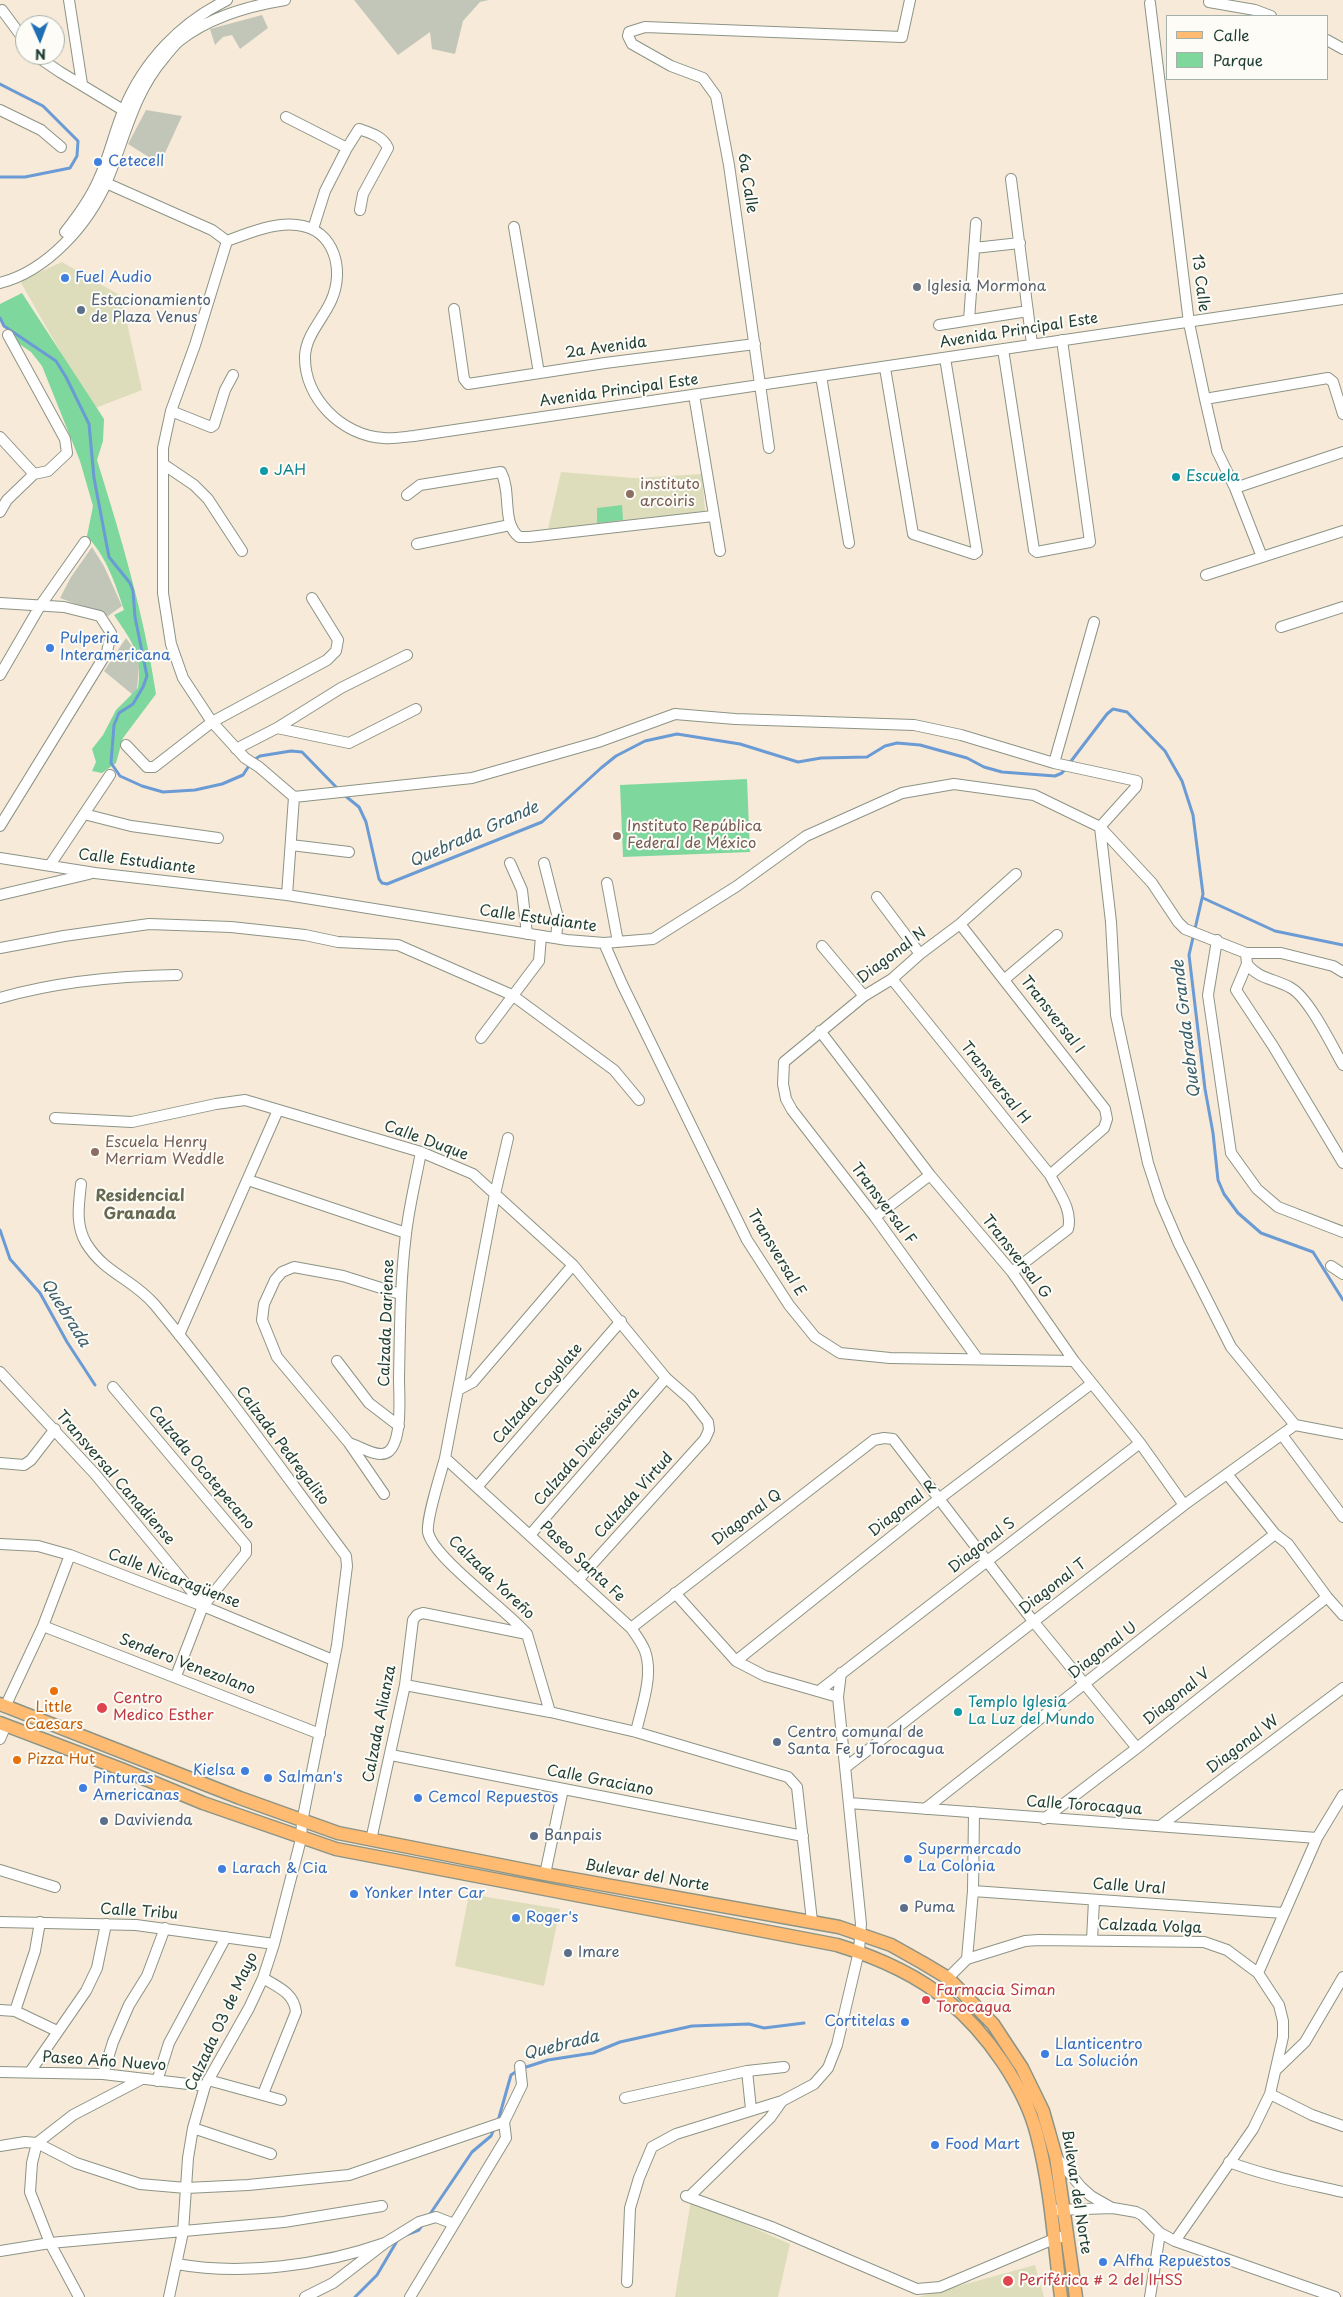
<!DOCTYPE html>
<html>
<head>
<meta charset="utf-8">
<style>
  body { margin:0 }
  #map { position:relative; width:1343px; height:2297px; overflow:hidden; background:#f8ead8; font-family:"Playpen Sans",sans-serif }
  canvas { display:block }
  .legend { position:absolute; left:1166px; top:15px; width:162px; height:65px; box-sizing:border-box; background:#fdfcf7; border:1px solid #a4b0a9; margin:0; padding:6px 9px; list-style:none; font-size:15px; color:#1f3d34 }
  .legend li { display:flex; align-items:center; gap:10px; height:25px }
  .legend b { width:25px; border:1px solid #a4b0a9 }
  .north { position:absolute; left:15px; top:15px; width:50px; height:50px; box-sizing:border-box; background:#fdfcf7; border:1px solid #a4b0a9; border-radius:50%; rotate:178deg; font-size:14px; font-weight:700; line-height:20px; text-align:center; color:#1f3d34 }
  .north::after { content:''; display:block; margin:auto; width:18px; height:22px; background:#1f6fb2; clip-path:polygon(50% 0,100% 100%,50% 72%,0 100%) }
</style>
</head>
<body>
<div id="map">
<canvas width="1343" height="2297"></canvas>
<ul class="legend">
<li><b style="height:6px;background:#febb71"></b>Calle</li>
<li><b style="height:14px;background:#7ed79d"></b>Parque</li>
</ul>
<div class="north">N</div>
</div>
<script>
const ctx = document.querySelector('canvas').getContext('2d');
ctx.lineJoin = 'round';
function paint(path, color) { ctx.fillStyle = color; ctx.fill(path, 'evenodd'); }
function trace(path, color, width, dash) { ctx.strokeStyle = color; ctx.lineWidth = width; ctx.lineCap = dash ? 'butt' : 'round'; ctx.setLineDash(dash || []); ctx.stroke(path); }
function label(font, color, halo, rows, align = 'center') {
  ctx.font = font + ' "Playpen Sans",sans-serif'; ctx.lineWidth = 4; ctx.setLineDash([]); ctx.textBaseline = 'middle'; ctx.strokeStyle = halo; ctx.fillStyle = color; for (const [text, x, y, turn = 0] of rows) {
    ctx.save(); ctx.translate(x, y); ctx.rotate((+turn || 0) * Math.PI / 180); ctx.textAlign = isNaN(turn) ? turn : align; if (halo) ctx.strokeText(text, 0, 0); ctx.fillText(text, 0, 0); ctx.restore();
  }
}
paint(new Path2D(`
  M62,262L121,296L142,390L93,409L20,281Z
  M561,472L634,478L702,474L705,511L666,517L548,529Z
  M469,1894L560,1909L544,1986L455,1966Z
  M691,2200L790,2244L778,2297H675Z
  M1035,2265L1044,2297H918Z`), '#ddddbc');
paint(new Path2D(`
  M354,0H489L480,2L463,21L455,54L432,49L430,32L398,55Z
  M262,15L268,28L240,49L232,35L223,37L215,45L210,29Z
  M146,110L182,116L160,164L128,144Z
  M92,547L104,566L122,606L108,616L60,598L71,577Z
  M126,638L140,657L137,689L133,695L104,671Z`), '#c2c6b9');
paint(new Path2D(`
  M22,293L104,419L103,441L97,460C121,537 144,614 156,694L123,738L116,763L102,773L92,771L96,762L92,749L103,735L116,710L138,688C143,654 132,642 114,615L124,610C115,583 107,558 87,536L93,506L80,461L42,366L31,352L18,343L0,318V304Z
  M622,505L623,520L597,523V508Z
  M747,779L750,852L623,857L620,785Z`), '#7ed79d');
trace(new Path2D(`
  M0,84L43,106L78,141L77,156L70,168L25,177H0
  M0,318L4,326L56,361L66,377L89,424L94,478L109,557L130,583L133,591L135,617L147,676L143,687L133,704L119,713L114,725L111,763L120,776L142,786L163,792L195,790L222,784L243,775L252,761L260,756L291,751L302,752L339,790
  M343,794L359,807L366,822L379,879L382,883L387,884L542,822L601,768L616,756L645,741L677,734L740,744L798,762L821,758L867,757L885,746L897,743L920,745L967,758L984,767L1002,772L1055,776L1062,773L1107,714L1113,709L1127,712L1165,751L1182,781L1193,815L1203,894L1189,955L1205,1089L1213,1133L1218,1180L1224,1194L1238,1213L1261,1233L1313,1252L1343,1300
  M1203,898L1275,931L1343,945
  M0,1230L10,1259L40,1293L67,1342L95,1385
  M498,2121L511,2075L520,2069L548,2060L593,2053L620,2042L692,2026L749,2024L764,2028L804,2023
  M428,2217L472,2152L491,2136L494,2129
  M406,2235L419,2230L423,2224
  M355,2297L377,2275L397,2241`), '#6b9bd5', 3);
const minor = new Path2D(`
  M69,0L82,84
  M1209,2L1255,10L1271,16
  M1150,3L1189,323L1205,399L1217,451L1235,488L1262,557
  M2,10L25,41
  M1327,40L1343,49
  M35,55L60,72L123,110
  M0,110L41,130L61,147
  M286,117L347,148L359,129C370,133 383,136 388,148L363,194L360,210
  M1011,179L1032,344
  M106,183L212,230L227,241C248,233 275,222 297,225C335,229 345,271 331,301C323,319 306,335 305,356C304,398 342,436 384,438C393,439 404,437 414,436L1343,299
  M514,227L539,373
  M313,229L325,191L347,148
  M65,232C77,217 90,199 98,181C109,158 114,132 124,109C144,61 180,23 227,0
  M227,241L195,345L171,411L163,448V593L171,644L183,678L212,722L245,758L259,767L294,797L472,778L598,742L675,714L735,719L914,725L961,735L1054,763L1137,781L1136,787L1100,827L1111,922L1116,1015L1148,1163L1160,1200L1179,1244L1231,1347L1295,1425L1184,1505L846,1767
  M974,248L1020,243
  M0,283C47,271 88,225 107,181C125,138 133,94 164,58C169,52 174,45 179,41C209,17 248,6 285,0
  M454,309L464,379L468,384L605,363L755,344
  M969,320L976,223
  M939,325L1028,311
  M1003,349L1034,550L1037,552L1090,542L1062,340
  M885,368L913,534L974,554L977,552L945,358
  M821,376L849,543
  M694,395L720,551
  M1205,399L1328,378L1333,382L1343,414
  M171,411L211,427L214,425L225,390L233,375
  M0,437L34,474
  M769,448L729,165L716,96L703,78L671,66L632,44L628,36L629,32L645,27L902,37L910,0
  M163,464L194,485L208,499L242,551
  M1235,488L1343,452
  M407,495L420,485L501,472C512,492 501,522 519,537H529L713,516
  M0,512L7,500L34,474L48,471L67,453L65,439L8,335
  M417,544L510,525
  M1206,575L1343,531
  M0,603L64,607L100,616L111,633L107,652L0,826
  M1281,627L1343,607
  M0,675L40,606L85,542
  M277,728L349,743L416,709
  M126,745L147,767H154L212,722L327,660L336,651L338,640L312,598
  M236,749L277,728L341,688L407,655
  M1054,763L1094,622
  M84,814L131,826L218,838
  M291,845L349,852
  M0,858L95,873L287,895L567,940L604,943L653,939L737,886L806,836L902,793L954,784L1034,795L1100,827L1152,883L1178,922L1185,929L1246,953H1281L1333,966L1343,972
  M510,863L522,890L527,934
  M544,863L558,918L556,938
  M50,865L110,775
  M607,883L618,942
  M0,895L89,874
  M287,895L294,797
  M877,897L920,954
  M960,924L1105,1109L1107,1119L1104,1128L1050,1175
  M1217,940L1208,995L1231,1153L1257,1189L1278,1207L1343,1232
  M604,943L622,984L747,1240L789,1305L815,1337L840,1353L890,1358L1074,1361
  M822,946L864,996
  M0,948L64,936L149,924L231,927L305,935L338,942L398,945L512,995L614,1070L639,1100
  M1246,953L1247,964L1236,990L1273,1046L1343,1163
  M1247,964C1258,979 1276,979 1291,988C1309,998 1332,1046 1343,1065
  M892,979L1050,1175C1059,1193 1073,1210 1068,1229L1012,1272
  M1005,979L1057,935
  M0,998C58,981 117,976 177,975
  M820,1031L930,1175L1012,1272L1074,1361L1140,1443L1184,1505
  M481,1038L539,961L541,936
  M55,1118L132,1122L216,1104L245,1100L421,1152L473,1174L573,1265L666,1378L690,1399L708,1422L709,1430L705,1439L578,1580
  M508,1138L495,1194L445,1458L631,1628C636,1635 642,1643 645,1651C654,1676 641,1708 636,1732L788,1777L797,1787L812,1921
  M248,1180L406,1233
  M81,1184C79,1204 75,1224 86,1243C105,1274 132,1278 155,1305C222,1386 283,1472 346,1556L347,1566L337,1645L302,1822L301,1839L274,1944L263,1978L249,2008L205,2086L193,2128L188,2158L183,2232L169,2297
  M875,1217L930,1175
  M1331,1266L1343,1274
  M179,1335L278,1110
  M977,1358L875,1217L792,1110L786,1099L783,1084L784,1062L864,996L892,979L920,954L960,924L1016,874
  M337,1361L369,1403L399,1426
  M0,1372L95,1474L203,1605
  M113,1387L246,1545V1553L203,1606L176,1676
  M458,1390L473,1382L573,1265
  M1295,1425L1343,1434
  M1282,1435L1343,1517
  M349,1443C360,1446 378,1459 388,1452C403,1441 399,1395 399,1378C400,1330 400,1282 406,1234C409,1207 416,1179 421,1152
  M445,1458C441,1473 426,1519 428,1532C433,1558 507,1610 527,1634
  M0,1463L24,1465L31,1460L55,1429
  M1227,1474L1275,1534L1288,1544L1327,1597L1343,1615
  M477,1487L621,1321
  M384,1494L349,1443L277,1357L262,1320L264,1304L275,1280L282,1272L294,1267L343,1276L400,1294
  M530,1535L666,1378
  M0,1544L38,1546L70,1555L203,1606L333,1660
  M43,1626L320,1734
  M631,1628L874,1440L884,1438L893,1439L1033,1621L1137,1748
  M736,1661L940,1498L1091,1384
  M405,1685L550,1712L636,1732
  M819,1691L1140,1443
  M838,1697L841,1673
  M5,1707L43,1626L70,1555
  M0,1739L6,1725
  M391,1755L803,1836
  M849,1803L1317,1838
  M925,1809L1275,1534
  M1044,1819L1137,1748L1327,1597
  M1160,1826L1343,1688
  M371,1840L405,1685L413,1620L417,1615L423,1613L527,1634L550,1712
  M0,1870L55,1887
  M545,1874L563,1789
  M973,1891L1283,1913
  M0,1922L136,1925L274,1944
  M1092,1940L1094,1900
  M967,1959L973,1891L974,1812
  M1258,1973L1317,1838L1343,1795
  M948,1978L967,1959L1025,1941L1038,1940L1204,1942L1227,1950L1258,1973L1279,2005L1283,2021V2037L1270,2094L1253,2129L1175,2241
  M0,2010L15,2011L57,2031
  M15,2011L35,1951L40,1922
  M1277,2069L1305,2042L1343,1977
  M747,2071L784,2067
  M0,2072L103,2074L205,2086
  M30,2072L86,1991L97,1968L106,1924
  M103,2074L113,2042L129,2005L147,1976L165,1928
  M208,2080L281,2100
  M157,2081L169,2043L226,1937
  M263,2094L296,2012C294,1993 278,1987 263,1978
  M1270,2094L1312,2115L1343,2126
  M625,2098L747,2071L751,2109
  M193,2128L271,2154
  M0,2146L25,2142L37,2143L73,2115L140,2080
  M1056,2157L1081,2187L1091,2196L1112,2208
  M1229,2162C1266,2176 1304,2183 1343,2192
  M686,2196L774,2228L917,2289L940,2287L1054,2239L1068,2235
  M689,2197L770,2118L782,2101
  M1056,2210L1113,2208L1136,2212L1142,2215L1160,2233L1175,2241L1335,2297
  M0,2251L50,2243L284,2222L382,2206
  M177,2264C242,2276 323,2265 385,2243
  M627,2282L630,2208L639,2178L652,2147L676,2134L782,2101L814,2084L828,2068L837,2045L852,1981L859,1951L861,1924L838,1697L765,1676L736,1661L675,1593
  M79,2297L50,2243L30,2192L32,2163L37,2143L76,2163L140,2184L186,2188L248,2185L349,2175L504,2122
  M305,2297L333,2283L385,2243L419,2222L436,2217L454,2224
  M410,2297L506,2138L504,2122L522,2085L520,2066
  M1150,2297L1160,2233`);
const major = new Path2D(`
  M0,1704L240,1798L338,1833L545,1874L839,1927L891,1945L923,1963L948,1978L993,2024L1022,2068L1043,2111L1056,2157L1076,2297
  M0,1723L121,1769L203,1803L336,1849L837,1945C876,1957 916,1974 948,2001C986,2032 1025,2087 1037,2135C1051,2188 1054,2243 1061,2297`);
trace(minor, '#8c9486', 12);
trace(major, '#8c9486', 15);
trace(minor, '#fff', 10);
trace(major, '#febb71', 12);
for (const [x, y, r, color] of [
  [98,162,5,"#3f7fe0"],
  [65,278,5,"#3f7fe0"],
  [917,287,5,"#6b7280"],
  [81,310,5,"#5c6f8a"],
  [264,471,5,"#0f9aa8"],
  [1176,477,5,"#0f9aa8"],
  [630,494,5,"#8d6e63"],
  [50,648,5,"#3f7fe0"],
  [617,836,5,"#8d6e63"],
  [95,1152,5,"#8d6e63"],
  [54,1691,5,"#e8710a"],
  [102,1708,6,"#e0444e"],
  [958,1712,5,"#0f9aa8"],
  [777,1742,5,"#5c6f8a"],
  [17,1760,5,"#e8710a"],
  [245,1771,5,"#3f7fe0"],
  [268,1778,5,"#3f7fe0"],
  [83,1788,5,"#3f7fe0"],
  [418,1798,5,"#3f7fe0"],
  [104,1821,5,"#5c6f8a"],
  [534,1836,5,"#5c6f8a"],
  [908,1859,5,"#3f7fe0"],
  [222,1869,5,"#3f7fe0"],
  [354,1894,5,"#3f7fe0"],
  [904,1908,5,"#5c6f8a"],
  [516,1918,5,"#3f7fe0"],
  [568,1953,5,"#5c6f8a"],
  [926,2000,5,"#e0444e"],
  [905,2022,5,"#3f7fe0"],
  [1045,2054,5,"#3f7fe0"],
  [935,2145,5,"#3f7fe0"],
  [1103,2262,5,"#3f7fe0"],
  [1008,2281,6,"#e0444e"]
]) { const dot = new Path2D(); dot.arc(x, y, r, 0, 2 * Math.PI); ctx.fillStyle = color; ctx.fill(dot); trace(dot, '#fdfcf7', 2); }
label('15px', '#366cbe', '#fdfcf7', [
  ["Cetecell",108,162],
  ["Fuel Audio",75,278],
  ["Pulperia",60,639],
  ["Interamericana",60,656],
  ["Kielsa",235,1771,"right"],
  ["Salman's",278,1778],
  ["Pinturas",93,1779],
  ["Americanas",93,1796],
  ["Cemcol Repuestos",428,1798],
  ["Supermercado",918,1850],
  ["La Colonia",918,1867],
  ["Larach & Cia",232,1869],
  ["Yonker Inter Car",364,1894],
  ["Roger's",526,1918],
  ["Cortitelas",895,2022,"right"],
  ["Llanticentro",1055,2045],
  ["La Solución",1055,2062],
  ["Food Mart",945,2145],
  ["Alfha Repuestos",1113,2262]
], 'left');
label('15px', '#1f3d34', '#fdfcf7', [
  ["6a Calle",747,183,81],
  ["13 Calle",1200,283,83],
  ["Avenida Principal Este",1019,331,-9],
  ["2a Avenida",606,348,-8],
  ["Avenida Principal Este",619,391,-8],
  ["Calle Estudiante",137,862,7],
  ["Calle Estudiante",538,919,8],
  ["Diagonal N",892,956,-37],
  ["Transversal I",1052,1015,52],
  ["Transversal H",995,1083,51],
  ["Calle Duque",426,1141,20],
  ["Transversal F",883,1204,53],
  ["Transversal E",776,1253,59],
  ["Transversal G",1016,1257,52],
  ["Calzada Dariense",387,1323,-88],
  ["Calzada Coyolate",538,1394,-49],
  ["Calzada Pedregalito",282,1446,53],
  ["Calzada Dieciseisava",587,1447,-49],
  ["Calzada Ocotepecano",201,1468,50],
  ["Transversal Canadiense",115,1478,49],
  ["Calzada Virtud",634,1496,-48],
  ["Diagonal R",903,1509,-38],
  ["Diagonal Q",747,1518,-37],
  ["Diagonal S",982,1546,-38],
  ["Paseo Santa Fe",582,1562,43],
  ["Calzada Yoreño",491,1578,44],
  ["Calle Nicaragüense",174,1579,21],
  ["Diagonal T",1053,1587,-38],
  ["Diagonal U",1103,1651,-38],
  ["Sendero Venezolano",187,1665,21],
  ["Diagonal V",1177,1697,-39],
  ["Calzada Alianza",380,1724,-79],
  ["Diagonal W",1243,1745,-37],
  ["Calle Graciano",600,1781,11],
  ["Calle Torocagua",1084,1806,4],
  ["Bulevar del Norte",647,1876,10],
  ["Calle Ural",1129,1887,4],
  ["Calle Tribu",139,1912,4],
  ["Calzada Volga",1150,1927,2],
  ["Calzada 03 de Mayo",222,2022,-65],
  ["Paseo Año Nuevo",104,2062,4],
  ["Bulevar del Norte",1076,2192,81]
]);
label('15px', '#5b616d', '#fdfcf7', [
  ["Iglesia Mormona",927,287]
], 'left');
label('15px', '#4e5e75', '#fdfcf7', [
  ["Estacionamiento",91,301],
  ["de Plaza Venus",91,318],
  ["Centro comunal de",787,1733],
  ["Santa Fe y Torocagua",787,1750],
  ["Davivienda",114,1821],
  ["Banpais",544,1836],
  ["Puma",914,1908],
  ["Imare",578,1953]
], 'left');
label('15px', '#0d838f', '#fdfcf7', [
  ["JAH",274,471],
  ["Escuela",1186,477],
  ["Templo Iglesia",968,1703],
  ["La Luz del Mundo",968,1720]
], 'left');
label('15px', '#785e54', '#fdfcf7', [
  ["instituto",640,485],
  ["arcoiris",640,502],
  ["Instituto República",627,827],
  ["Federal de México",627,844],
  ["Escuela Henry",105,1143],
  ["Merriam Weddle",105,1160]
], 'left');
label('15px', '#be3a42', '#fdfcf7', [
  ["Centro",113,1699],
  ["Medico Esther",113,1716],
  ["Farmacia Siman",936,1991],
  ["Torocagua",936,2008],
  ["Periférica # 2 del IHSS",1019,2281]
], 'left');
label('15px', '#c56008', '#fdfcf7', [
  ["Little",54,1708],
  ["Caesars",54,1725],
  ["Pizza Hut",27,1760,"left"]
]);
label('italic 16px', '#3a5e6c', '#fdfcf7', [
  ["Quebrada Grande",474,835,-24],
  ["Quebrada Grande",1187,1029,-97],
  ["Quebrada",65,1313,58],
  ["Quebrada",561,2046,-14]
]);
label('bold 16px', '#66684f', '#fdfcf7', [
  ["Residencial",140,1197],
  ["Granada",140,1215]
]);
</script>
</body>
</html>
